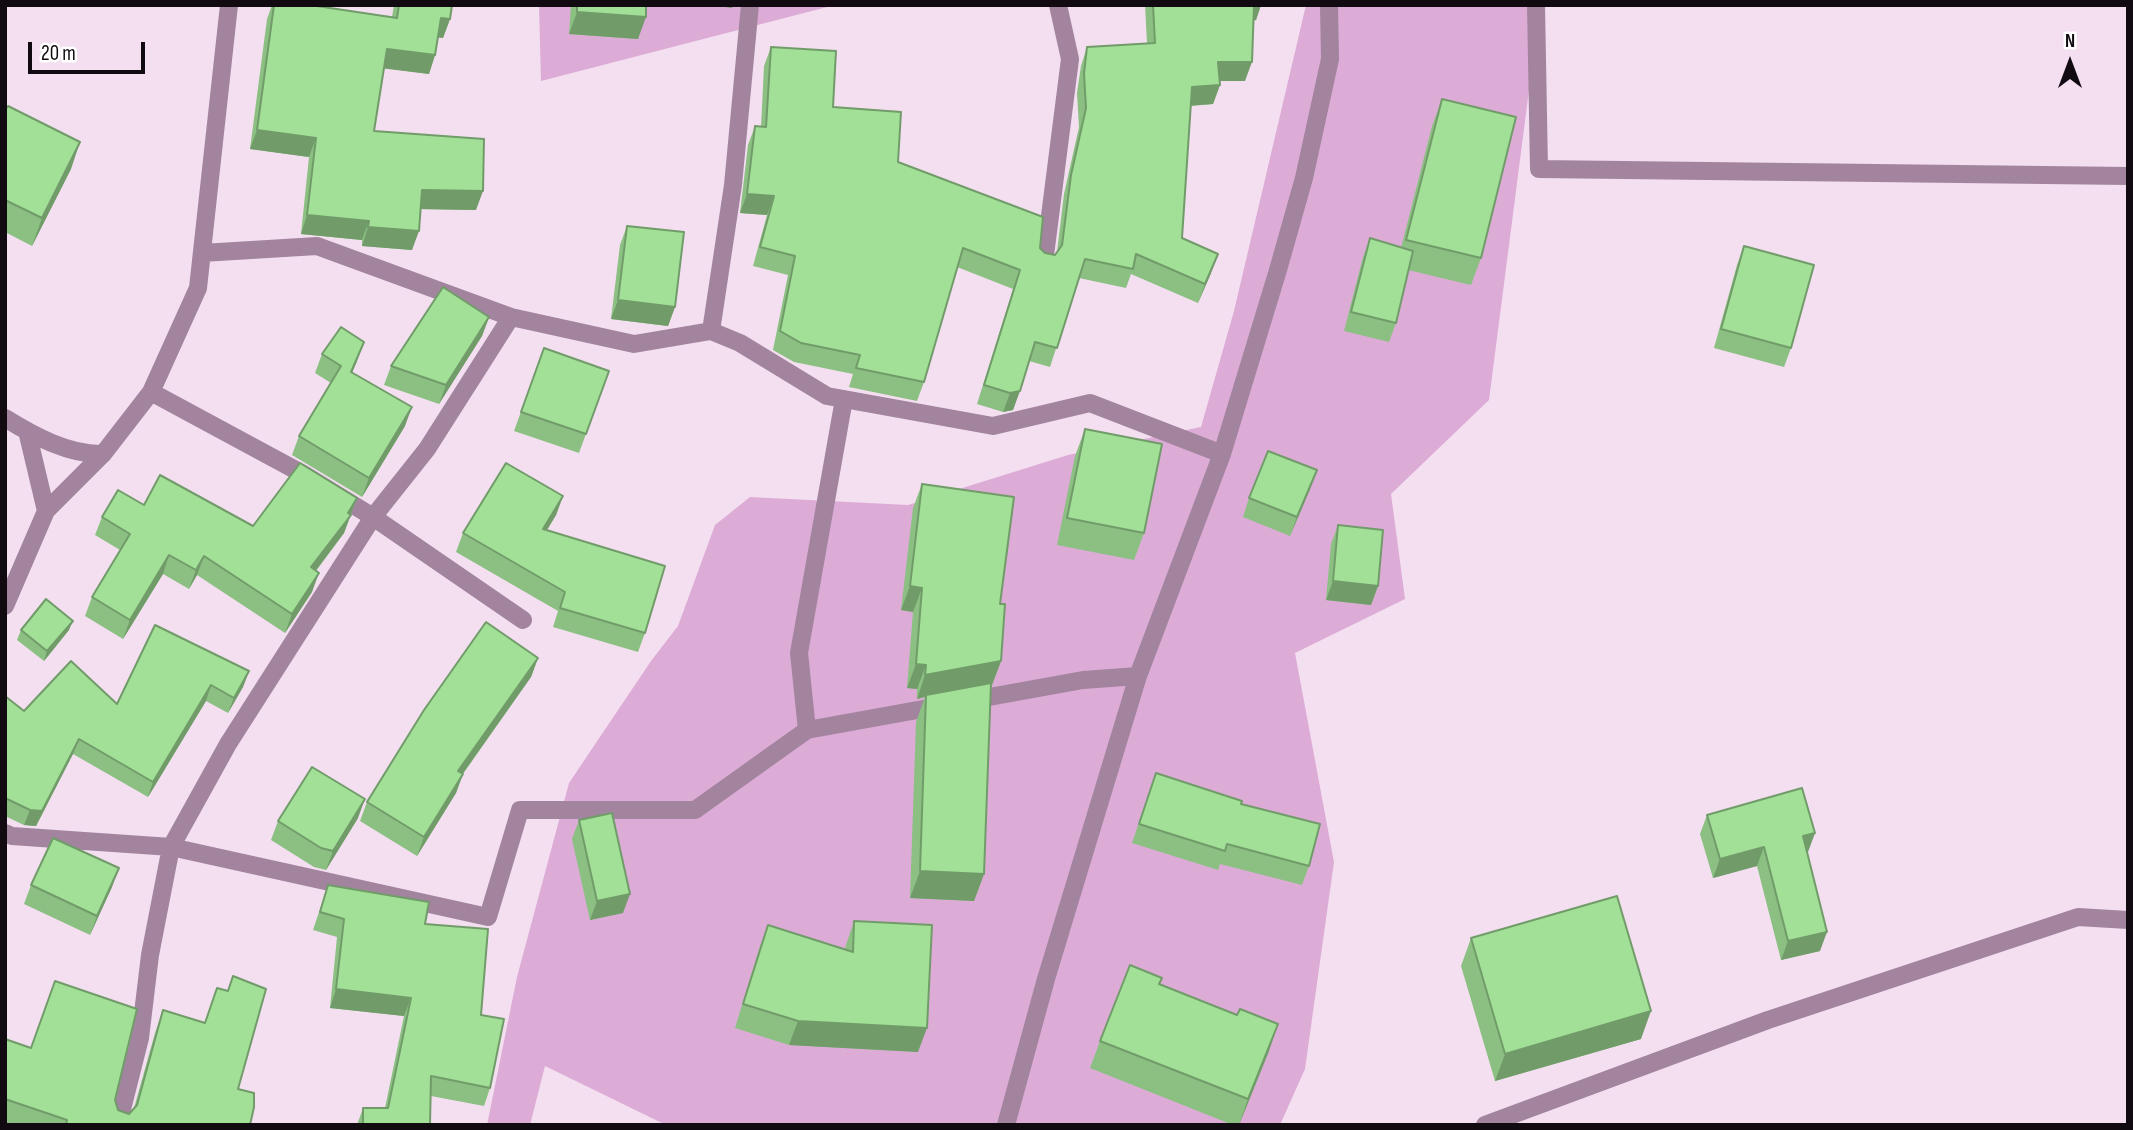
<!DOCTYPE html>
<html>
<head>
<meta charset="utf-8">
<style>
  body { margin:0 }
  #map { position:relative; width:2133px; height:1130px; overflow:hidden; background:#f4dff1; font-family:"Sofia Sans Condensed",sans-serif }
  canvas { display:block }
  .frame { position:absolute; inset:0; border:7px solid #110a10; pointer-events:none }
  .north { position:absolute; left:2035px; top:28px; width:70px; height:70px; -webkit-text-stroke:5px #fff; paint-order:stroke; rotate:0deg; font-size:19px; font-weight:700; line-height:28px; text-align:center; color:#110a10 }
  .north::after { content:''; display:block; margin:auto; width:24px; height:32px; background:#110a10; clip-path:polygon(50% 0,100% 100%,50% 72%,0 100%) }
  .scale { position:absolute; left:28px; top:42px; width:117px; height:32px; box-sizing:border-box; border:4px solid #110a10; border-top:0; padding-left:9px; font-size:21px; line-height:24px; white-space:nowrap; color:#110a10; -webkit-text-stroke:5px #fff; paint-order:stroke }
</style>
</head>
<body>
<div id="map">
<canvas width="2133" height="1130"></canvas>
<div class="frame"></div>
<div class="north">N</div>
<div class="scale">20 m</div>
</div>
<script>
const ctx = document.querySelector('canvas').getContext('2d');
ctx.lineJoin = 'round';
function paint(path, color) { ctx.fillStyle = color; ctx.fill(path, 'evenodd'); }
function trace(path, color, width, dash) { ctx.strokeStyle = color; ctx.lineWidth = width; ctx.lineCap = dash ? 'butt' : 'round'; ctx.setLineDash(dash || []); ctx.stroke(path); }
paint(new Path2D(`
  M539,5H835L541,81Z
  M1306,5H1540L1489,400L1391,494L1405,599L1295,653L1334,862L1305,1069L1280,1125H666L545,1066L530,1125H487L517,977L569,783L651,661L678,626L715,525L750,497L908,505L1068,455L1201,427L1234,311Z`), '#dcacd7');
trace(new Path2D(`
  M1536,5L1539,169L2128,176
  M202,253L317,246L511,317L634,344L711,331L740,343L827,396L993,426L1090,403L1222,454
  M1044,263L1070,59L1058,5
  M711,331L733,185L750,5
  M151,392L303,474L373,517L523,620
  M5,418C34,436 69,455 103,454
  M27,431L46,511
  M5,606L46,511L103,454L151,392L198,288L229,5
  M807,730L799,653L844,399
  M5,833L12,836L171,847L488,917L520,810H695L807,730L1083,680L1138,676
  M118,1125L140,1038L150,955L171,847L228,744L373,517L427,449L511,317
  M1006,1125L1046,979L1138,676L1222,454L1278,270L1304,178L1330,59L1329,5
  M1485,1125L1768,1020L2078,917L2128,920`), '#a2849e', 18);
paint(new Path2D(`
  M272,5H310L392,17L394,5H452L450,19L443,38L438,37L435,55L429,74L384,68L374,131L476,210L421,209L412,250L362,246V240L301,234L309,157L250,149L267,19Z
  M571,5H646L638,39L569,34Z
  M1145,5H1261L1256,20L1253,21L1245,81H1220V85L1213,104L1191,106L1182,238L1211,273L1198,303L1131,274L1126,288L1079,278L1050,367L1029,361L1013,410L1003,412L977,404L1013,289L957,267L924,382L917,401L849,387L853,374L794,362L773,350L788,275L753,266L767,215L740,213L748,145L755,126L761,127L764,66L771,47L833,107L898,162L1040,248L1045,253L1055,255L1057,252L1064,194L1079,127L1077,93L1081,66L1087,47L1147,43Z
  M1442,99L1481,258L1471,285L1408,270L1396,323L1389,342L1344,331L1363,257L1370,238L1401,248L1432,126Z
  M5,110L71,169L32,246L5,232Z
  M627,226L675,307L668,326L611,319L620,245Z
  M1744,246L1791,348L1784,367L1714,348L1737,265Z
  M489,317L482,336L439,404L384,385L391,366Z
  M544,348L609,371L579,453L514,431Z
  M322,354L357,361L352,373L405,426L362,497L292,455L299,436L331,383L315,373Z
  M1085,429L1144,533L1134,560L1057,545L1075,456Z
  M1317,470L1310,489L1290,536L1243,517L1249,498Z
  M922,484L1000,604L1001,661L992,685H990L984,874L974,901L910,898L916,722L925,697L917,699V689L907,688L913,612L901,610L913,508Z
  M563,496L556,515L547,530L645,633L638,652L553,627L558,611L456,552L463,533Z
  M357,498L344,533L316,571L312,592L285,633L197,575L189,589L163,574L123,639L85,616L92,597L120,550L95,535L102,517L144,505L253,526Z
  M1338,525L1378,586L1371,605L1326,600L1331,544Z
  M21,630H69L44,661L17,640Z
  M538,658L531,677L463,774L456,793L417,856L360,821L367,802Z
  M249,671L243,687L228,713L206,701L148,797L73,754L36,826L24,825L5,816V696L24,711L117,704Z
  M1156,773L1241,804L1309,866L1302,885L1220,864L1218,870L1132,843Z
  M1707,815L1815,833L1807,852L1820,951L1781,960L1757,866L1713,878L1700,834Z
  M358,818L326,870L314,867L271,840L278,821Z
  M579,820L623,913L590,920L572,839Z
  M31,885L112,887L90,935L24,904Z
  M328,885L425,924L481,1015L490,1088L484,1106L431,1096L430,1125H357L363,1108H385L404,1016L330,1008L337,937L313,930Z
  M854,921L918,1052L789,1045L735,1028L759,949L768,925L845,949L846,945Z
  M1471,938L1641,1039L1495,1081L1461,966Z
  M1159,984L1269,1051L1239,1125H1233L1090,1068L1100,1041Z
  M217,988L238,1089L250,1125L5,1124V1039L115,1100L118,1110L129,1114L134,1108L155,1033L163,1010L205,1022Z`), '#8bc082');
paint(new Path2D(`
  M711,5H733L732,8Z
  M1252,5H1261L1256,20L1247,21Z
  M577,12L646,17L638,39L569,34Z
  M441,18L450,19L443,38L434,37Z
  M387,49L435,55L429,74L380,68Z
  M1218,62H1252L1245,81H1211Z
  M1220,85L1213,104L1185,106L1192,87Z
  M257,130L316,138L309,157L250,149Z
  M80,142L71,169L32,246L42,218Z
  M422,190L483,191L476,210L415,209Z
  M747,194L774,196L767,215L740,213Z
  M307,215L369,221L362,240L301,234Z
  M368,227L419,231L412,250L362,246Z
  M1218,254L1211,273L1198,303L1205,284Z
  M618,300L675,307L668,326L611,319Z
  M489,317L482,336L439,404L446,385Z
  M364,342L357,361L344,391L351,372Z
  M1020,391L1013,410L1003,412L1010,393Z
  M412,407L405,426L362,497L369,478Z
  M1317,470L1310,489L1290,536L1297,517Z
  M563,496L556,515L536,548L543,529Z
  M357,498L344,533L304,586L311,567Z
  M169,555L163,574L123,639L130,620Z
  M204,556L197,575L189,589L196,570Z
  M319,573L312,592L285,633L292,614Z
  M1333,581L1378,586L1371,605L1326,600Z
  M910,586L922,588L913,612L901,610Z
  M73,621L69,630L44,661L47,651Z
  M538,658L531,677L451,790L458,771Z
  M1001,661L992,685L926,697V695L925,697L917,699L925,675Z
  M916,664L926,665L917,689L907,688Z
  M249,671L243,687L228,713L234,698Z
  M211,685L206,701L148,797L153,782Z
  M79,739L73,754L36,826L24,825L30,810Z
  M463,774L456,793L417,856L424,837Z
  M365,799L358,818L326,870L333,851Z
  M1815,833L1808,852L1796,855L1803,836Z
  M1764,847L1757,866L1713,878L1720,859Z
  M119,868L112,887L90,935L97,916Z
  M920,871L984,874L974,901L910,898Z
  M630,894L623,913L590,920L597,901Z
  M1827,932L1820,951L1781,960L1788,941Z
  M336,989L411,998L404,1016L330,1008Z
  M1651,1011L1641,1039L1495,1081L1505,1054Z
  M798,1021L927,1028L918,1052L789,1045Z
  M1278,1024L1269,1051L1239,1125L1248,1099Z`), '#719c6a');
const building = new Path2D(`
  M274,5H310L397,18L399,5H452L450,19L441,18L435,55L387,49L374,131L484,139L483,191L422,190L419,231L368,227L369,221L307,215L316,138L257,130Z
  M577,5H646V17L577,12Z
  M1153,5H1254L1252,62H1218L1220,85L1192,87L1182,238L1218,254L1205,284L1136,254L1133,269L1085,259L1057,348L1035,342L1020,391L1010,393L984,385L1020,270L963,248L924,382L856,368L860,355L801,343L780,331L795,256L760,247L774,196L747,194L755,126L766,127L771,47L836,51L833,107L901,112L898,162L1043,217L1040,248L1045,253L1055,255L1062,245L1071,175L1086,108L1084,74L1087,47L1155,43Z
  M1442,99L1516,117L1481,258L1406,240Z
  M8,106L80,142L42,218L5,200V110Z
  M627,226L684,232L675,307L618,300Z
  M1370,238L1413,251L1396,323L1351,312Z
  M1744,246L1814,265L1791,348L1721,329Z
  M443,287L489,317L446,385L391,366Z
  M341,327L364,342L351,372L412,407L369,478L299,436L341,366L322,354Z
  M544,348L609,371L586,434L521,412Z
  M1085,429L1162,444L1144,533L1067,518Z
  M1268,451L1317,470L1297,517L1249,498Z
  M300,463L357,498L348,513L351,515L311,567L319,573L292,614L204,556L196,570L169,555L130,620L92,597L130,534L102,517L118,490L144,505L160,475L253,526Z
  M506,463L563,496L543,529L665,566L645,633L560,608L565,592L463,533Z
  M922,484L1014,497L1000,604H1005L1001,661L925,675L926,665L916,664L922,588L910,586Z
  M1338,525L1383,530L1378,586L1333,581Z
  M46,599L73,621L47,651L21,630Z
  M486,622L538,658L458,771L463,774L424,837L367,802L424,710Z
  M155,625L249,671L234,698L211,685L153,782L79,739L42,811L30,810L5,798V696L24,711L71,661L117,704Z
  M991,683L984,874L920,871L926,695Z
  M312,767L365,799L333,851L321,848L278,821Z
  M1156,773L1242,801L1241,804L1320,824L1309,866L1227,844L1225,851L1139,824Z
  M1802,788L1815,833L1803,836L1827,932L1788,941L1764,847L1720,859L1707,815Z
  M612,813L630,894L597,901L579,820Z
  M53,838L119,868L97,916L31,885Z
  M328,885L429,902L425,924L488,929L481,1015L504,1019L490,1088L431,1076L430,1125H363V1108H388L411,998L336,989L344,919L320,912Z
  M1617,896L1651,1011L1505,1054L1471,938Z
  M854,921L932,925L927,1028L798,1021L743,1004L768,925L853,952Z
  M1130,965L1162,978L1159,984L1237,1015L1240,1009L1278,1024L1248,1099L1100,1041Z
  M233,976L266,989L238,1089L254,1093V1107L250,1125H66L67,1120L5,1099V1039L31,1048L55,981L137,1009L115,1100L118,1110L129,1114L137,1105L163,1010L205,1023L217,988L228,991Z`);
paint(building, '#a2df97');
trace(building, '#719c6a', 2);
</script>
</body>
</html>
